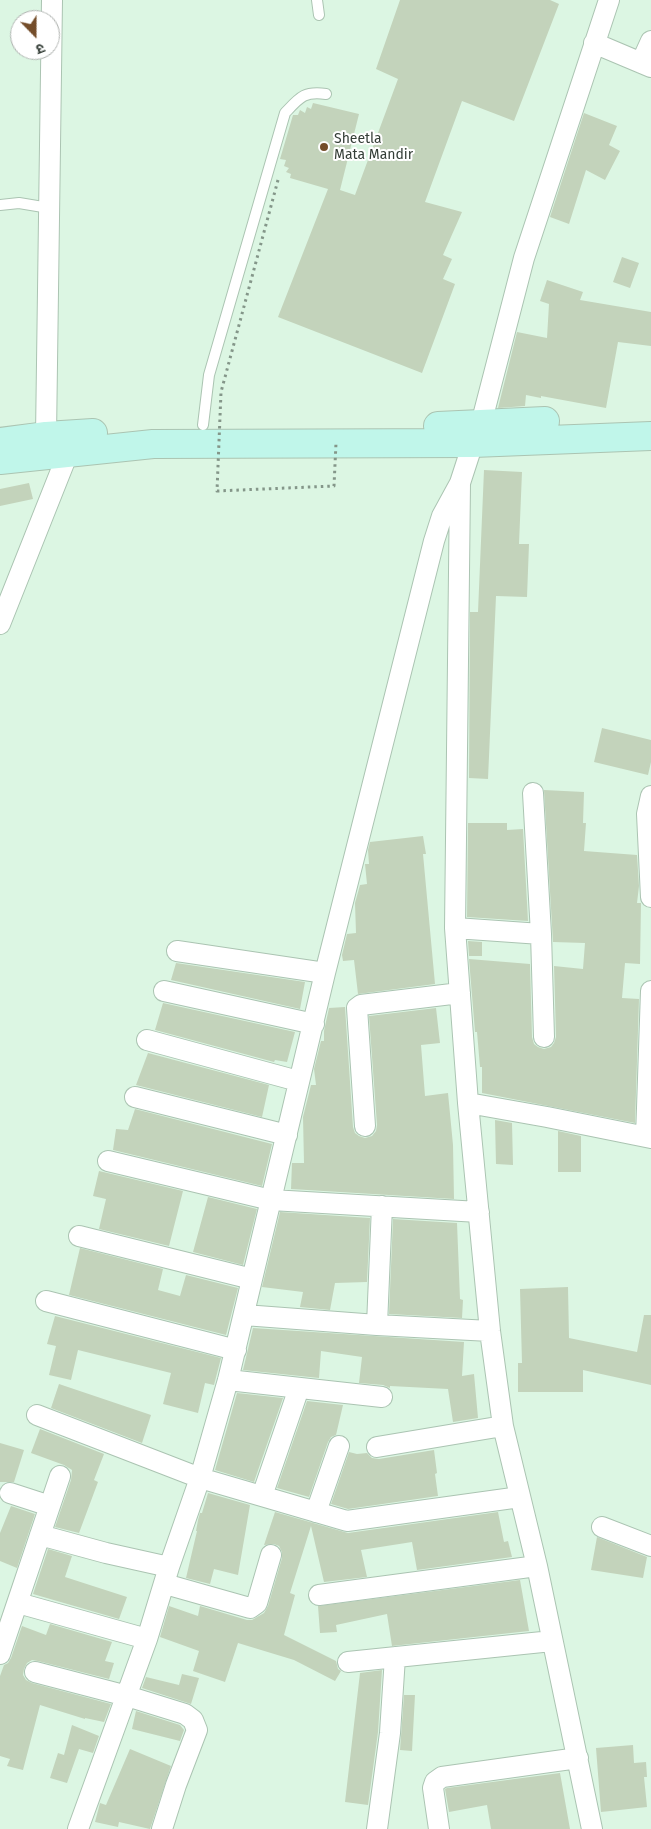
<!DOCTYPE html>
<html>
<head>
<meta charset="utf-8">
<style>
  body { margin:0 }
  #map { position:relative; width:651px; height:1829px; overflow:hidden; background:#dcf6e3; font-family:"Fira Sans","Noto Sans Devanagari",sans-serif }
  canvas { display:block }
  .north { position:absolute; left:10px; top:10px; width:50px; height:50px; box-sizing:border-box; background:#fff; border:1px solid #aeb2af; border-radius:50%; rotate:158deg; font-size:14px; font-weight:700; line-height:20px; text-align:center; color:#343e37 }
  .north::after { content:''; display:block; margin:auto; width:18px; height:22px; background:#744d2a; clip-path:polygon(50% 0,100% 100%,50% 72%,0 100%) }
</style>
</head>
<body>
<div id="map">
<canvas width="651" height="1829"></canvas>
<div class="north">उ</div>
</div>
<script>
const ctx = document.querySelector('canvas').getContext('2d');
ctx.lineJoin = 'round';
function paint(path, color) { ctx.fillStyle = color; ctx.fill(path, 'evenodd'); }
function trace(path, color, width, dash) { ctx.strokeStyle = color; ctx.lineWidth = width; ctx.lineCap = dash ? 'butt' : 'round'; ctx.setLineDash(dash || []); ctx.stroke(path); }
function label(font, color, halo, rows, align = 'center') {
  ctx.font = font + ' "Fira Sans",sans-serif'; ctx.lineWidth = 4; ctx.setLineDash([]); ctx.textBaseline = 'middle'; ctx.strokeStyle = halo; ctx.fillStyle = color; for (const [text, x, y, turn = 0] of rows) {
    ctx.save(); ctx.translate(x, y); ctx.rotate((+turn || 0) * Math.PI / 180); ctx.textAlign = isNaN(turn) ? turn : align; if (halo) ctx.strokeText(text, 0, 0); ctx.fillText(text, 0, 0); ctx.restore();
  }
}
paint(new Path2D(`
  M400,0H550L559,4L514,121L462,101L425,202L462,212L443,255L452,259L443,279L455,284L422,373L278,317L328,189L290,178L291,174L286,172L289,168L284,166L286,160L280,159L293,115H298L300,110L305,113L307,107L311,109L313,103L359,114L340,190L355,195L398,79L376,69Z
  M584,113L617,126L609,145L620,151L605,180L586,170L569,224L550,217Z
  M622,257L639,263L630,288L613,282Z
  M547,280L583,292L580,300L651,312V346L618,342L606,408L541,396V398L526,395L525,406L498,408L517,332L547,338L549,304L540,301Z
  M484,470L522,472L519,544H529L527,597L496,596L488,779L469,778L470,612H478Z
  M29,483L33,499L0,506V489Z
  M602,728L651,740V762L648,775L594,762Z
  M544,790L584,792L583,823H586L584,851L637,855L639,886L637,903H641L640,964L625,963L622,998L639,999L635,1123L482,1093V1067H480L477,1032H475L469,959L530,964L532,1037L534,1044L538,1047L544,1049L551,1047L554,1043L556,1037L554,966L583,969L585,943L553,942Z
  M468,823H507V830L523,829L528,921L467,917Z
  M423,836L426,854H423L435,984L358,994L354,960L343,961L342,955L347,934L356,933L355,903L360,885L367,884L365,864H369L368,850L370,842Z
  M468,941L482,942V956H469Z
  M176,963L305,982L300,1009L171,980Z
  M163,1003L295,1032L287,1062L275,1060L274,1062L155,1030Z
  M345,1007L353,1127L355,1133L359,1136L365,1138L372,1136L376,1131L377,1125L369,1016L436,1008L440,1043L421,1045L425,1096L448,1093L453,1145L454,1199L291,1189L292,1163H304L303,1117L311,1085H316L314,1069L321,1041H324V1031L329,1008Z
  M148,1053L269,1085L262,1117L136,1085Z
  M135,1109L272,1144L262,1186L113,1150L116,1129L128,1130Z
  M495,1120L512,1123L513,1165L496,1164Z
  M558,1131L581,1136V1172H558Z
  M99,1171L183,1191L169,1246L99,1229L106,1199L93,1196Z
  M208,1197L257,1209L243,1265L193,1252Z
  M280,1212L370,1218L367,1282L335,1283L330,1310L300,1307L303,1292L262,1287Z
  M393,1219L457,1223L460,1299L463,1300L462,1318L389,1314Z
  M80,1248L163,1269L158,1290L180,1296L186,1275L238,1288L226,1335L69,1295Z
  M568,1287L569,1338L637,1352L644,1315H651V1385L583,1370V1392H518V1363H522L520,1289Z
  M55,1316L221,1358L214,1385L205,1383L198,1413L163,1404L171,1373L78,1350L71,1380L49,1375L56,1346L47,1344Z
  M253,1328L464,1342L462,1376L474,1374L478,1418L453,1422L448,1389L390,1386V1388L383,1385L359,1383L362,1357L321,1351L319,1378L243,1370Z
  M59,1384L151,1415L142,1443L51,1408Z
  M237,1393L283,1398L254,1482L215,1470Z
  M307,1401L343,1405L336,1435L331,1437L328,1442L309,1497L277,1488Z
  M40,1429L104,1454L94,1480L98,1482L79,1533L55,1527L71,1480L72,1470L64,1465L31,1453Z
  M0,1443L24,1450L14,1482H0Z
  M434,1450L437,1473L435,1474L438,1496L348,1509L331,1504L349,1452L357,1454L367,1453L372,1458L379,1459Z
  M208,1493L250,1505L238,1575L214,1569L210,1584L186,1578L197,1531H196L198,1520L200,1513H202Z
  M11,1506L35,1514L17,1568L0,1561V1533Z
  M275,1512L348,1533L498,1512L504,1542L508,1541L512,1557L417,1570L412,1542L361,1550L367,1577L324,1582L311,1526L290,1593L295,1595L284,1635L336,1661L338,1669L341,1671L335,1681L294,1660L238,1643L225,1682L193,1671L199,1651L160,1637L169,1606L198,1616L200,1606L247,1620H252L264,1613L268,1606L282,1558V1552L279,1546L274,1544L264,1545Z
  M597,1537L647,1557L643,1578L591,1570Z
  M48,1549L72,1556L65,1577L127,1597L119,1619L33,1594Z
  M520,1580L529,1631L392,1646L387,1614L336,1625L337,1632L320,1633L318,1606Z
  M50,1624L112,1642L105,1661L114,1663L109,1679L38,1661L32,1660L27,1663L24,1669L23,1675L26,1680L32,1683L111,1704L104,1722L85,1718V1719L40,1705L23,1770L7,1766L10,1759L0,1756V1676L4,1665L8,1663L11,1658L22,1626L46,1635Z
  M382,1670L378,1732L368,1805L345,1802L360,1673Z
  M182,1674L199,1678L191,1704L142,1688L146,1677L179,1685Z
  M404,1695H415L412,1751L400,1750Z
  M136,1711L180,1725L184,1730L180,1741L132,1729Z
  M72,1725L99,1736L93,1753L79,1749L67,1783L50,1778L58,1753L64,1755Z
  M633,1745L634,1763L646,1762L647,1777H644L647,1807L601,1812L596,1748Z
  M130,1749L171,1766L150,1829L119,1822L118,1827L95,1822L100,1803L106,1805Z
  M560,1773L570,1829H491L487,1805L449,1812L445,1789L447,1788Z`), '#c3d3bb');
const lane = new Path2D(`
  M317,0L319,15
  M0,205L19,203L49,208
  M203,425L209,375L285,113C300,97 304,91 326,94`);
const street = new Path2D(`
  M594,43L651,67
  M641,63L651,41
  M481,424L524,258L609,0
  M46,436L52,0
  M473,443L460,483L455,928L468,1103L490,1331L503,1426L537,1566L592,1829
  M0,624L68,453
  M533,793L541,934L544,1037
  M651,796L647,814L651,897
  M455,928L541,934
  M177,951L325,973
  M164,991L314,1024
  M147,1040L298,1081
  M135,1097L287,1135
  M468,1103L547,1117L651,1138
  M365,1126L357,1008L361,1005L460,993
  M646,1137L651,991
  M108,1161L271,1200L479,1212
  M382,1206L377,1325L490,1331
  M79,1236L252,1279
  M46,1301L236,1350
  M244,1315L377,1325
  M228,1380L382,1397
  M37,1415L200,1478L347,1521L520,1497
  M377,1447L503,1426
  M10,1493L50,1506
  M262,1496L299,1388
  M316,1512L339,1446
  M602,1527L651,1546
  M40,1535L106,1553L169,1567
  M165,1584L250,1608L257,1603L271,1555
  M319,1595L537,1566
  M18,1603L147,1639
  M0,1654L60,1476
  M348,1662L552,1641
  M35,1672L127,1696L185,1714L193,1720L197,1730L176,1785L162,1829
  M78,1829L147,1639L169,1567L200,1478L228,1380L325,973L434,541L442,516L460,483
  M377,1829L390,1733L395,1657
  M439,1829L433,1788L435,1782L442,1777L578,1758`);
const secondary = new Path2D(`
  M438,426L545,421
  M0,442L46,436L93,433
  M0,460L153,444L473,443L651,436`);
trace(lane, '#abc4b2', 12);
trace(street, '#abc4b2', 22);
trace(secondary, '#abc4b2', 30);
trace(lane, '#fff', 10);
trace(street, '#fff', 20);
trace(secondary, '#c0f6ea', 28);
trace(new Path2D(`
  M278,180L221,392L217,491L334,486L336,443`), '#849689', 3, [2.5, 4]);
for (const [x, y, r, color] of [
  [324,147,5,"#744d2a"]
]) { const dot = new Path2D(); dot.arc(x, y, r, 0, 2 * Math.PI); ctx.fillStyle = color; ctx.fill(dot); trace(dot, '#fff', 2); }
label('14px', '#343e37', '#fff', [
  ["Sheetla",334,139],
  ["Mata Mandir",334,155]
], 'left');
</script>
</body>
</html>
